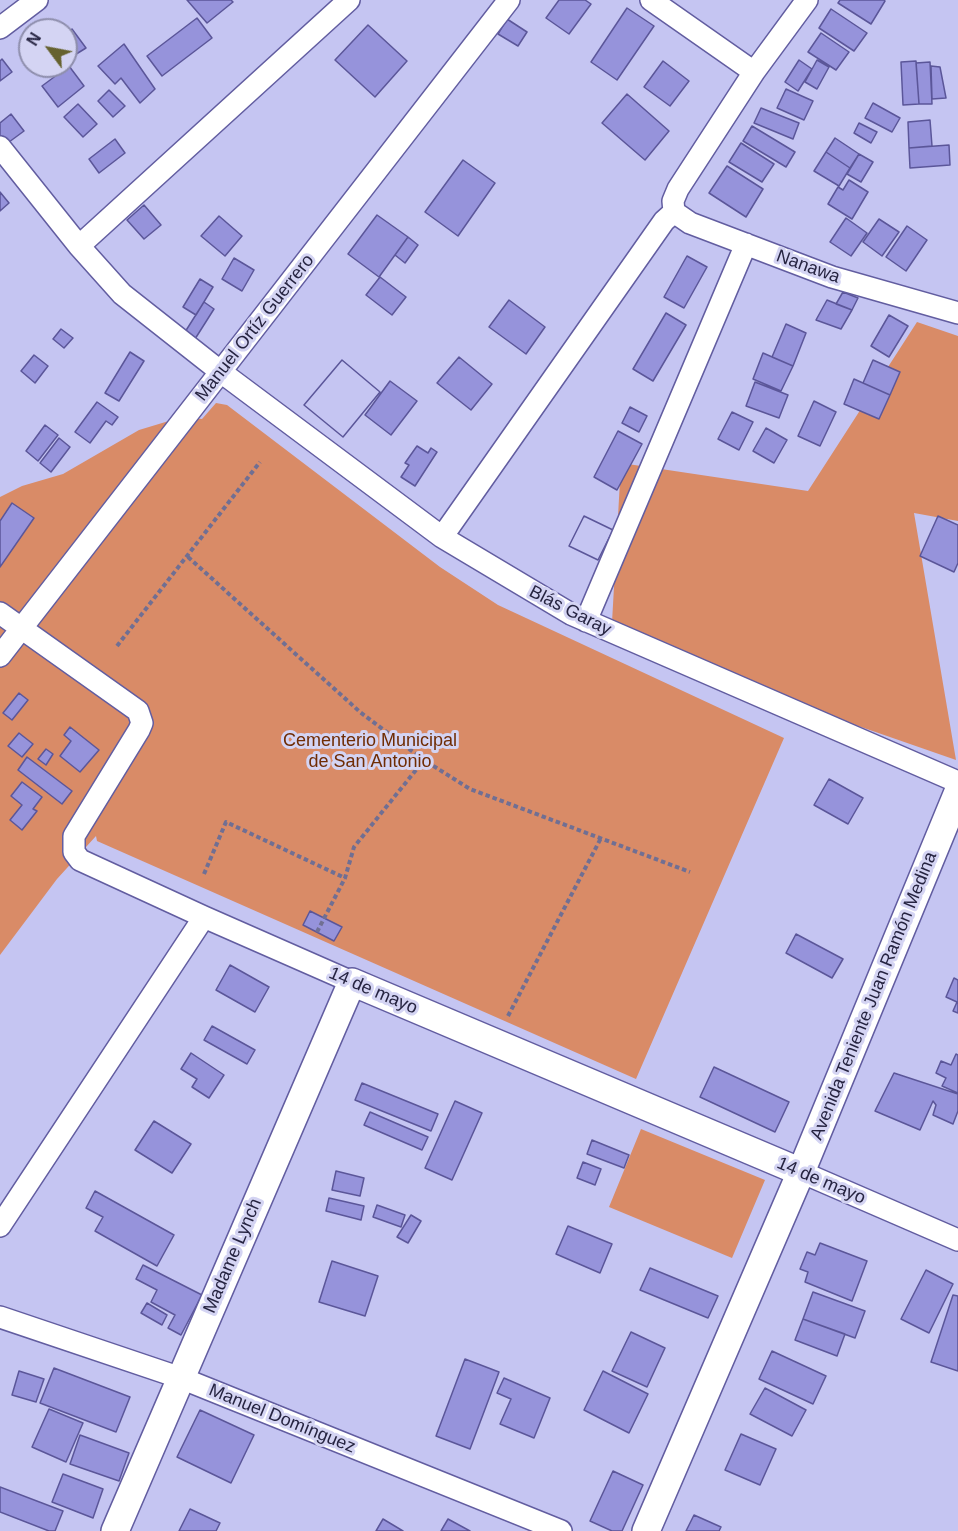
<!DOCTYPE html>
<html>
<head>
<meta charset="utf-8">
<style>
  body { margin:0 }
  #map { position:relative; width:958px; height:1531px; overflow:hidden; background:#c5c5f2; font-family:Arial,sans-serif }
  canvas { display:block }
  .north { position:absolute; left:18px; top:18px; width:60px; height:60px; box-sizing:border-box; background:#d4d4f3; border:2px solid #8e8eac; border-radius:50%; rotate:302deg; font-size:16px; font-weight:700; line-height:24px; text-align:center; color:#262441 }
  .north::after { content:''; display:block; margin:auto; width:21px; height:27px; background:#66622f; clip-path:polygon(50% 0,100% 100%,50% 72%,0 100%) }
</style>
</head>
<body>
<div id="map">
<canvas width="958" height="1531"></canvas>
<div class="north">N</div>
</div>
<script>
const ctx = document.querySelector('canvas').getContext('2d');
ctx.lineJoin = 'round';
function paint(path, color) { ctx.fillStyle = color; ctx.fill(path, 'evenodd'); }
function trace(path, color, width, dash) { ctx.strokeStyle = color; ctx.lineWidth = width; ctx.lineCap = dash ? 'butt' : 'round'; ctx.setLineDash(dash || []); ctx.stroke(path); }
function label(font, color, halo, rows, align = 'center') {
  ctx.font = font + ' Arial,sans-serif'; ctx.lineWidth = 6; ctx.setLineDash([]); ctx.textBaseline = 'middle'; ctx.strokeStyle = halo; ctx.fillStyle = color; for (const [text, x, y, turn = 0] of rows) {
    ctx.save(); ctx.translate(x, y); ctx.rotate((+turn || 0) * Math.PI / 180); ctx.textAlign = isNaN(turn) ? turn : align; if (halo) ctx.strokeText(text, 0, 0); ctx.fillText(text, 0, 0); ctx.restore();
  }
}
paint(new Path2D(`
  M917,322L958,336V521L914,513L956,760L611,640L621,463L808,491Z
  M216,403L227,405L440,567L498,605L784,738L636,1079L97,841L96,836L57,879L0,955V497L22,486L63,474L139,430L182,417L202,419Z
  M641,1129L765,1180L732,1258L609,1207Z`), '#d98b67');
const building = new Path2D(`
  M187,0H231L233,2L207,23Z
  M559,0H585L591,4L569,34L546,18Z
  M840,0H884L885,1L871,24L838,3Z
  M627,8L654,26L617,80L591,62Z
  M831,9L867,33L854,51L819,28Z
  M197,18L212,38L162,76L147,56Z
  M507,19L527,32L518,46L498,34Z
  M368,25L407,61L375,97L335,60Z
  M72,29L86,48L73,56L66,46V33Z
  M821,33L849,52L836,70L808,52Z
  M124,44L155,89L140,103L121,78L115,84L98,66Z
  M2,59L12,72L0,81V61Z
  M799,60L812,69L798,91L785,82Z
  M817,60L829,67L817,89L805,82Z
  M663,61L689,81L670,106L644,87Z
  M916,61L919,104L903,105L901,62Z
  M930,62L932,104H919L916,63Z
  M69,66L84,86L58,107L42,86Z
  M931,66L940,67L946,98L932,99Z
  M786,89L813,101L804,120L777,108Z
  M109,90L125,106L113,117L98,101Z
  M627,94L669,131L645,160L602,123Z
  M873,103L900,118L892,132L865,118Z
  M78,104L97,124L83,137L64,117Z
  M761,108L799,123L793,139L754,123Z
  M11,114L24,131L5,145L0,138V123Z
  M930,120L932,146L909,148L908,122Z
  M859,123L877,132L871,143L854,133Z
  M752,126L795,152L786,167L743,141Z
  M835,138L859,154L850,168L826,152Z
  M115,139L125,153L99,173L89,159Z
  M741,143L774,164L762,182L729,162Z
  M949,145L950,165L910,168L909,148Z
  M826,152L850,168L839,186L814,171Z
  M859,154L873,162L861,182L847,174Z
  M463,160L495,183L458,236L425,212Z
  M727,166L763,189L746,217L709,193Z
  M849,180L868,192L852,219L828,204L838,187L843,190Z
  M0,192L9,203L0,211Z
  M144,205L161,225L144,239L127,220Z
  M377,215L408,237L379,277L348,254Z
  M219,216L242,236L225,256L201,236Z
  M846,218L867,233L851,256L830,242Z
  M879,219L899,232L882,256L863,242Z
  M907,226L927,240L906,271L886,257Z
  M408,237L418,245L405,263L395,255Z
  M687,256L707,267L684,308L664,297Z
  M234,258L254,270L242,291L222,279Z
  M380,277L406,297L392,315L366,295Z
  M200,279L213,287L196,315L183,307Z
  M843,292L858,298L852,310L836,304Z
  M509,300L545,327L526,354L489,327Z
  M827,300L852,310L841,329L816,320Z
  M204,302L214,309L195,339L185,332Z
  M666,313L686,325L653,381L633,369Z
  M889,315L908,326L889,357L871,346Z
  M786,324L806,333L793,366L772,357Z
  M61,329L73,338L64,348L53,339Z
  M130,352L144,361L119,401L105,393Z
  M763,353L793,366L781,391L753,379Z
  M34,355L48,366L35,383L21,371Z
  M459,357L492,384L471,410L437,383Z
  M342,360L380,392L343,437L304,405Z
  M342,360L380,392L343,437L304,405Z
  M873,360L900,372L890,395L863,383Z
  M854,379L890,395L879,419L844,404Z
  M390,381L417,401L391,435L365,415Z
  M755,382L788,395L779,418L746,406Z
  M814,401L836,412L820,446L798,436Z
  M97,402L118,417L112,425L106,421L90,443L75,432Z
  M630,407L647,416L639,432L622,423Z
  M732,412L753,422L739,450L718,439Z
  M45,425L58,435L38,461L26,451Z
  M766,428L787,440L774,463L753,451Z
  M618,431L642,444L617,490L594,477Z
  M59,438L70,447L51,472L40,463Z
  M417,446L428,453L431,448L437,452L415,486L401,477L409,465L405,463Z
  M12,503L34,518L0,567V521Z
  M584,516L613,530L598,560L569,546Z
  M584,516L613,530L598,560L569,546Z
  M938,516L958,525V563L954,572L920,556Z
  M19,693L28,700L12,720L3,713Z
  M70,727L99,750L80,772L60,756L71,741L64,735Z
  M19,733L33,744L22,757L8,746Z
  M46,749L53,754L46,765L38,759Z
  M27,757L72,791L62,804L18,770Z
  M829,779L863,798L848,824L814,805Z
  M22,782L42,797L33,809L37,811L22,830L10,820L22,805L11,796Z
  M310,911L342,927L334,941L303,925Z
  M796,934L843,959L832,978L786,953Z
  M230,965L269,987L255,1012L216,990Z
  M954,978L958,980V1013L953,1011L957,1002L946,997Z
  M212,1026L255,1050L247,1064L204,1040Z
  M191,1053L224,1075L209,1098L192,1087L197,1079L181,1069Z
  M956,1054L958,1055V1093L942,1086L946,1078L936,1073L941,1061L951,1065Z
  M714,1067L789,1102L775,1132L700,1097Z
  M894,1073L958,1094V1111L953,1124L933,1115L936,1105L933,1101L920,1130L875,1111Z
  M362,1083L438,1114L431,1131L355,1100Z
  M455,1101L482,1113L452,1180L425,1168Z
  M370,1112L428,1137L422,1150L364,1125Z
  M154,1121L191,1144L172,1173L135,1150Z
  M592,1140L629,1155L624,1168L587,1154Z
  M583,1162L601,1169L595,1185L577,1178Z
  M336,1171L364,1178L360,1196L332,1190Z
  M95,1191L174,1235L157,1266L95,1231L103,1217L86,1208Z
  M329,1198L364,1206L361,1220L326,1211Z
  M377,1205L405,1215L401,1227L373,1217Z
  M411,1215L421,1221L408,1243L397,1237Z
  M568,1226L612,1244L600,1273L556,1254Z
  M820,1243L867,1261L852,1301L805,1282L808,1272L800,1269L807,1252L815,1255Z
  M332,1261L378,1276L365,1316L319,1302Z
  M143,1265L202,1295L181,1335L168,1328L175,1315L151,1302L157,1290L136,1279Z
  M650,1268L718,1296L708,1318L640,1290Z
  M926,1270L953,1284L929,1333L901,1319Z
  M813,1292L865,1311L855,1338L803,1319Z
  M953,1295L958,1296V1371L931,1362Z
  M147,1303L167,1315L162,1325L141,1313Z
  M803,1319L845,1334L837,1356L795,1340Z
  M631,1332L665,1348L647,1387L612,1371Z
  M772,1351L826,1376L813,1404L759,1379Z
  M465,1359L499,1372L470,1449L436,1436Z
  M54,1368L130,1397L116,1432L40,1403Z
  M19,1371L44,1379L36,1402L12,1395Z
  M603,1371L648,1394L629,1433L584,1410Z
  M504,1378L550,1398L534,1438L500,1424L511,1399L497,1393Z
  M765,1388L806,1410L792,1436L750,1414Z
  M49,1409L83,1423L66,1462L32,1447Z
  M200,1410L254,1435L231,1483L177,1457Z
  M741,1434L776,1449L760,1485L725,1470Z
  M80,1435L129,1453L119,1481L70,1464Z
  M613,1471L643,1485L622,1531H612L590,1521Z
  M63,1474L103,1489L93,1518L52,1502Z
  M0,1487L63,1511L55,1531H49L0,1512Z
  M190,1509L220,1523L216,1531H179Z
  M694,1515L721,1527L719,1531H686Z
  M383,1519L403,1531H376Z
  M448,1519L470,1531H441Z`);
paint(building, '#9693db');
trace(building, '#5b5699', 1.5);
const minor = new Path2D(`
  M651,0L754,72
  M807,0L754,72L678,189L673,201L674,212L690,223L832,277L958,313
  M0,28L37,0
  M0,147L79,246L122,294L221,372L442,537L571,614L958,782
  M79,246L349,0
  M442,537L664,221L674,212
  M0,613L138,711L142,723L139,730L74,836V852L80,860L204,917L352,982
  M586,621L746,244
  M0,656L509,0
  M801,1172L958,1240
  M0,1226L204,917
  M0,1317L181,1378L561,1531`);
const tertiary = new Path2D(`
  M115,1531L352,982L801,1172
  M646,1531L801,1172L958,792`);
trace(minor, '#625da0', 24);
trace(tertiary, '#625da0', 30);
trace(new Path2D(`
  M188,557L360,712L424,760L470,789L690,872
  M117,646L260,462
  M204,874L226,822L345,878
  M317,932L345,878L354,847L424,760
  M508,1016L601,838`), '#706f93', 4, [4.5, 3]);
trace(minor, '#fff', 21);
trace(tertiary, '#fff', 27);
label('18px', '#262441', '#d4d4f3', [
  ["Nanawa",808,267,20],
  ["Manuel Ortíz Guerrero",255,328,-52],
  ["Blás Garay",570,611,27],
  ["14 de mayo",373,991,23],
  ["Avenida Teniente Juan Ramón Medina",874,996,-68],
  ["14 de mayo",821,1181,23],
  ["Madame Lynch",233,1256,-67],
  ["Manuel Domínguez",282,1419,22]
]);
label('18px', '#6f2c04', '#d4d4f3', [
  ["Cementerio Municipal",370,741],
  ["de San Antonio",370,762]
]);
</script>
</body>
</html>
